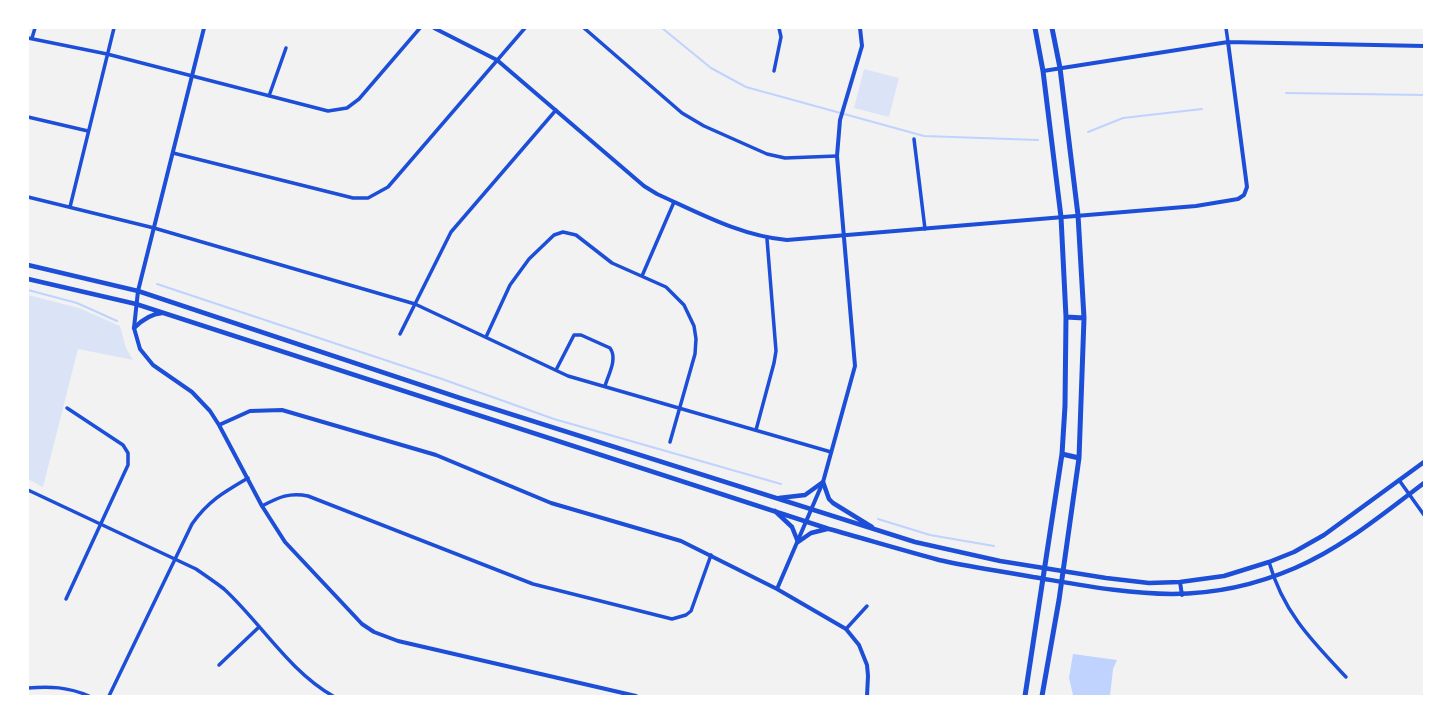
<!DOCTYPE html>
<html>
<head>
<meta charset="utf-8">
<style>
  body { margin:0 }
  #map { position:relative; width:1452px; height:724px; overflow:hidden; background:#f2f2f2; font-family:Manrope,sans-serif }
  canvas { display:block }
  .frame { position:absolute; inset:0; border:29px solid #fff; pointer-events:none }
</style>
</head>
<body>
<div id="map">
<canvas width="1452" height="724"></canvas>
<div class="frame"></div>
</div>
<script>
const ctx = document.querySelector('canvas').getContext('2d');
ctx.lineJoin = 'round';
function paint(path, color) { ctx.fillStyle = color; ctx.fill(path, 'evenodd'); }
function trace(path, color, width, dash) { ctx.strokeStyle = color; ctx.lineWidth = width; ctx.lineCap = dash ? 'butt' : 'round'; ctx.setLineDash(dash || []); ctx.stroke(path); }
paint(new Path2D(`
  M864,69L899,78L889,117L854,108Z
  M28,295L79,308L120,326L126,348L133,360L78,349L43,487L28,479Z`), '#dbe4f7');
paint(new Path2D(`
  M1073,654L1117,660L1113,669L1110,696L1073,695L1069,678Z`), '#bfd3fe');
trace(new Path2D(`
  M662,28L711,68L746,87L924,136L1038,140
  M1286,93L1424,95
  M1088,132L1123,118L1202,109
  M157,284L442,379L554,419L781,484
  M28,290L77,303L117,321
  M878,519L930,535L994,546`), '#bfd3fe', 2);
trace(new Path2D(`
  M584,28L682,113L704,126L767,154L785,158L837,156
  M1226,28L1228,42
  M28,38L107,54L328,111L347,108L359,99L420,28
  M32,38L35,28
  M774,71L781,37L779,28
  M269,96L286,48
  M28,117L88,131
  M914,139L925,229
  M173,153L353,198H368L388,187L525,28
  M28,197L154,228L415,304L568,376L831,452
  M70,207L114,28
  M642,276L674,202
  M400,334L451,232L556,110
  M486,337L510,285L529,259L554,235L563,232L576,235L612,263L666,287L684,305L694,326L696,339L695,354L670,442
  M556,370L574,335H581L610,348C618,359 608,375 605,386
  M756,430L774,363L776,351L767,239
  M1399,480L1424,515
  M28,490L196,569C206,576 215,582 224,589C261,623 289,671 333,696
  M262,506C279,497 290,492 308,496L533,584L672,619L686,615L691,611L711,555
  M1269,562C1283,612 1312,641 1346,677
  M66,599L128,465V453L123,445L67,408
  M846,629L867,606
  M219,665L259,627
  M28,688C50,686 68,687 89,696
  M109,696L192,524C208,501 224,492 248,478`), '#1d4ed8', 3.5);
trace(new Path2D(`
  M204,28L138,291L134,328L140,349L153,365L192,392L210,411L219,425L262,506L285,542L362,624L374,632L398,641L636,696
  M434,28L497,60L644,186L657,194C699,213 741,236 787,240L1196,206L1238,199L1244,195L1247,187L1228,42
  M1043,71L1228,42L1424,46
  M219,425L250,411L282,410L436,455L551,503L681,541L777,589L846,629L859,645L867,665L868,676L867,696
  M1180,582L1182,595
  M777,589L823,482L855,366L837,156L840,120L862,46L860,28`), '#1d4ed8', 4);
trace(new Path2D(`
  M28,265L138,291L463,399L915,542L1000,561L1106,578L1149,583L1180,582L1224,576L1269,562L1294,552L1324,535L1424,462
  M28,279L136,304L829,529C865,539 902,550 939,560C969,567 1002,571 1033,577C1129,593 1200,609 1295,568C1342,548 1383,514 1424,483
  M134,328C142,320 150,314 162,313
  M779,498L805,495L823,482L829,499L833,503L872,527
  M775,511L792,527L798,542L811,533L827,529`), '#1d4ed8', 4.5);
trace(new Path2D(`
  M1066,317L1084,318
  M1062,454L1079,458
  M1025,696L1062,454L1065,406L1066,317L1061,217L1043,71L1035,28
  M1042,696L1059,600L1079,458L1084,318L1078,215L1060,68L1052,28`), '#1d4ed8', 5);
</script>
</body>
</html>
